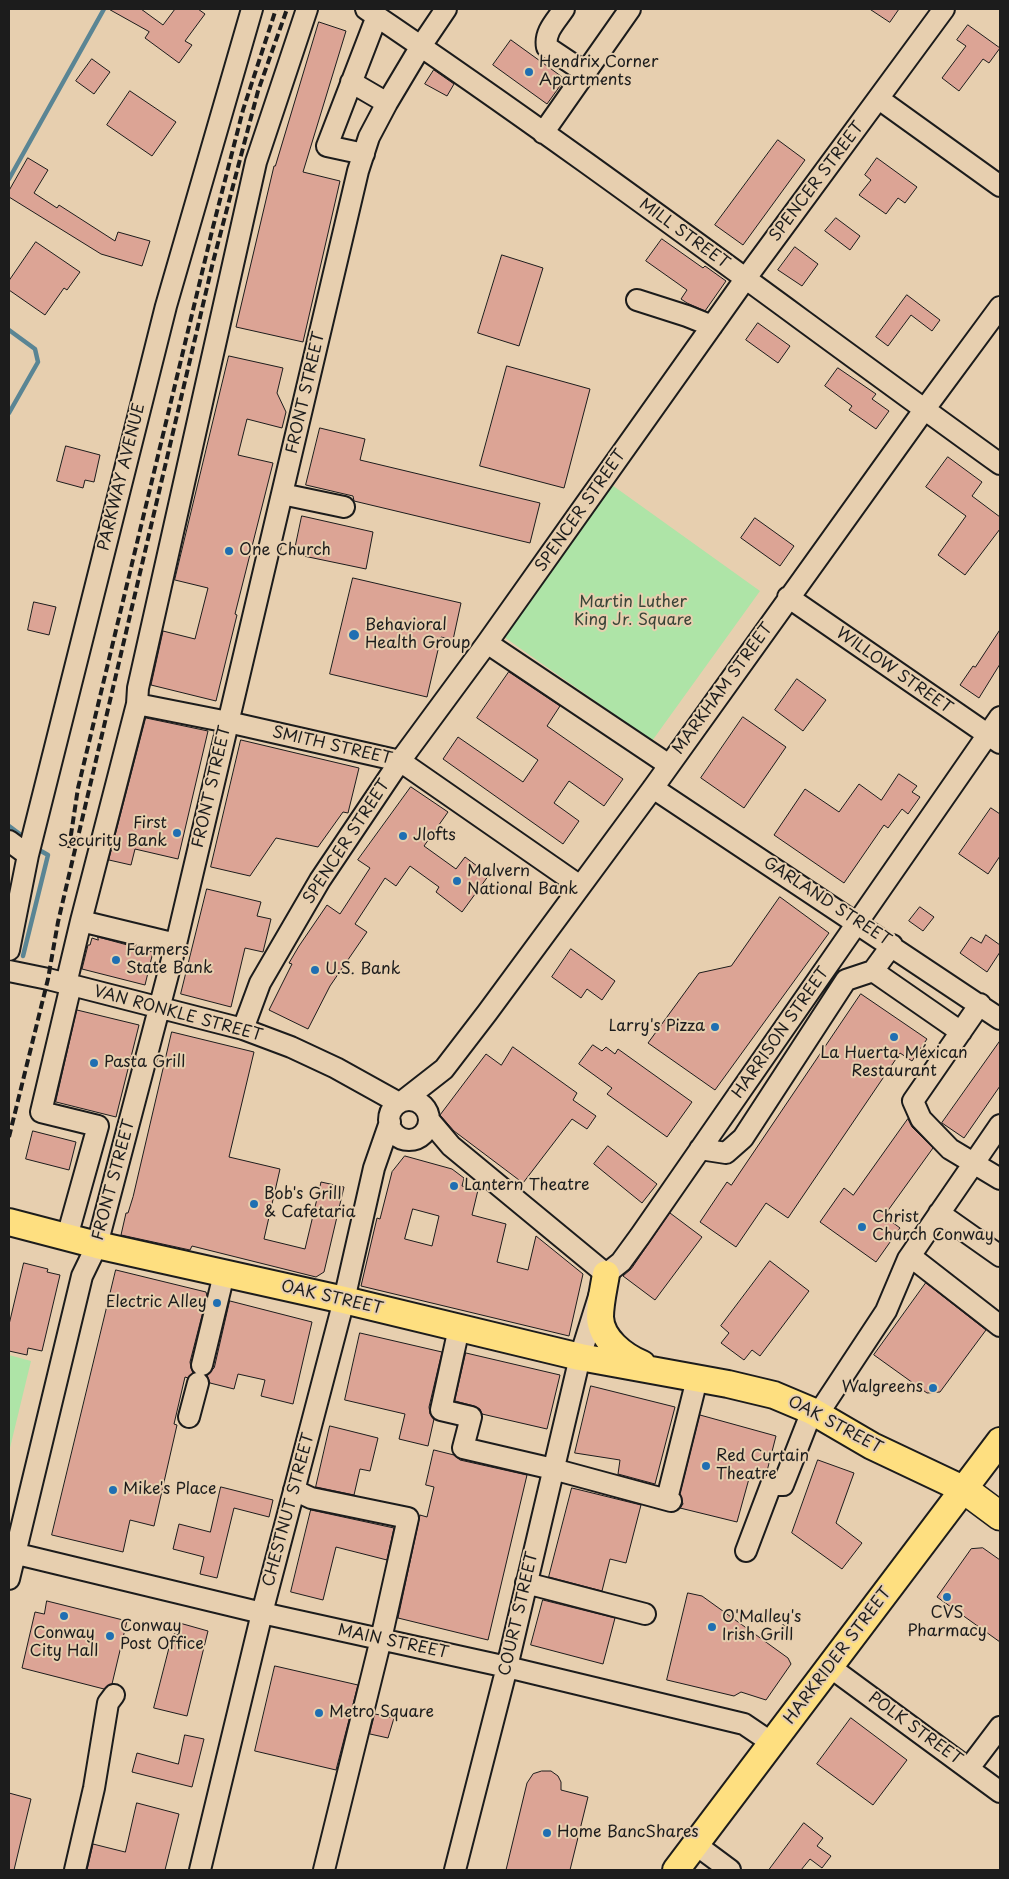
<!DOCTYPE html>
<html>
<head>
<meta charset="utf-8">
<style>
  body { margin:0 }
  #map { position:relative; width:1009px; height:1879px; overflow:hidden; background:#e7cfaf; font-family:"Playpen Sans",sans-serif }
  canvas { display:block }
  .frame { position:absolute; inset:0; border:10px solid #1c1c1c; pointer-events:none }
</style>
</head>
<body>
<div id="map">
<canvas width="1009" height="1879"></canvas>
<div class="frame"></div>
</div>
<script>
const ctx = document.querySelector('canvas').getContext('2d');
ctx.lineJoin = 'round';
function paint(path, color) { ctx.fillStyle = color; ctx.fill(path, 'evenodd'); }
function trace(path, color, width, dash) { ctx.strokeStyle = color; ctx.lineWidth = width; ctx.lineCap = dash ? 'butt' : 'round'; ctx.setLineDash(dash || []); ctx.stroke(path); }
function label(font, color, halo, rows, align = 'center') {
  ctx.font = font + ' "Playpen Sans",sans-serif'; ctx.lineWidth = 4; ctx.setLineDash([]); ctx.textBaseline = 'middle'; ctx.strokeStyle = halo; ctx.fillStyle = color; for (const [text, x, y, turn = 0] of rows) {
    ctx.save(); ctx.translate(x, y); ctx.rotate((+turn || 0) * Math.PI / 180); ctx.textAlign = isNaN(turn) ? turn : align; if (halo) ctx.strokeText(text, 0, 0); ctx.fillText(text, 0, 0); ctx.restore();
  }
}
paint(new Path2D(`
  M612,485L760,591L652,741L504,637Z
  M9,1355L31,1361L9,1452Z`), '#aee4a7');
trace(new Path2D(`
  M9,179L104,9
  M9,330L35,349L38,362L9,413
  M9,826L21,835
  M23,956L48,855L41,851`), '#5a8594', 4.5);
const building = new Path2D(`
  M109,9H141L163,25L175,9H198L205,14L185,41L192,45L179,63L145,38L149,32Z
  M870,9H899L890,22Z
  M319,22L346,31L303,172L340,181L303,342L236,327L274,166H275Z
  M968,25L1000,48L989,63L983,59L959,91L942,78L966,46L957,40Z
  M511,40L565,79L547,104L493,65Z
  M92,59L110,72L94,94L76,81Z
  M434,70L454,84L447,96L425,84Z
  M130,91L176,122L152,156L107,125Z
  M778,140L805,160L743,245L715,225Z
  M28,158L48,170L34,193L57,208L59,205L115,241L118,232L150,241L142,266L101,254L9,197V191Z
  M877,158L917,187L905,203L898,198L886,214L859,195L871,180L865,175Z
  M836,218L860,236L850,250L825,231Z
  M662,239L703,268L705,266L726,281L705,311L687,303L681,299L687,290L646,261Z
  M36,242L80,272L67,290L64,288L45,315L9,290V281Z
  M795,247L818,264L802,286L778,270Z
  M502,255L543,268L519,346L478,333Z
  M907,295L940,320L932,331L911,315L888,346L876,337Z
  M758,323L790,346L778,363L746,340Z
  M229,356L283,368L277,393L286,412L282,428L247,419L238,455L273,463L235,614L237,615L216,701L151,685L163,631L195,639L208,588L175,580Z
  M507,366L590,389L564,488L480,466Z
  M838,368L876,394L872,399L889,411L876,429L849,410L852,406L825,386Z
  M320,428L365,439L360,460L540,503L530,543L354,501L353,496L306,485Z
  M66,446L100,455L94,482L85,480L83,488L57,481Z
  M948,457L982,482L972,496L1000,517V529L965,575L938,555L966,516L926,487Z
  M302,516L373,532L366,569L294,554Z
  M755,518L794,546L780,566L741,538Z
  M353,578L461,603L453,640L441,637L427,697L330,674Z
  M34,602L56,607L49,635L28,630Z
  M1000,630V664L979,698L960,685L973,666L975,667Z
  M509,672L560,706L547,726L623,779L604,806L569,781L554,803L579,821L563,844L443,759L458,737L523,782L538,760L477,718Z
  M797,679L826,700L803,731L775,710Z
  M743,717L786,747L744,808L701,778Z
  M146,718L208,731L178,859L135,849L131,865L109,860Z
  M241,740L359,768L348,813L343,812L318,847L276,838L250,876L211,867Z
  M899,774L917,786L912,792L920,797L908,814L902,809L888,828L884,825L844,883L774,835L805,789L839,812L859,784L881,800Z
  M411,787L448,812L424,846L456,869L465,857L489,875L462,912L436,892L439,887L410,866L396,886L385,878L355,924L367,932L330,986L308,1029L269,1010L292,964L289,963L299,946L327,905L340,914L370,868L358,860Z
  M991,808L1000,814V856L988,874L959,854Z
  M207,889L261,902L257,916L271,919L263,952L245,948L231,1007L181,994Z
  M780,897L829,933L715,1090L648,1043L699,973L731,966Z
  M920,907L934,917L923,931L909,921Z
  M986,935L1000,945V952L987,972L960,953L971,937L981,943Z
  M98,937L153,952L145,985L82,969L88,945H90L92,938L98,940Z
  M571,949L615,981L602,1000L587,989L581,998L552,977Z
  M861,994L927,1039L912,1061L900,1053L788,1218L766,1203L736,1247L700,1222L727,1182L731,1185Z
  M77,1010L139,1025L116,1117L56,1102Z
  M172,1032L254,1052L229,1157L280,1169L264,1239L305,1249L321,1182L344,1187L324,1272L316,1277L192,1246L190,1250L121,1235L126,1213H128L133,1197Z
  M1000,1041V1086L964,1138L942,1123Z
  M593,1045L602,1051L606,1047L615,1054L618,1049L692,1102L667,1137L607,1094L612,1088L579,1064Z
  M513,1047L577,1093L573,1100L596,1116L587,1129L572,1119L523,1183L454,1131L440,1115L486,1054L501,1065Z
  M908,1119L912,1127L933,1148L884,1216L900,1228L876,1262L820,1222L844,1188L853,1195Z
  M33,1131L76,1142L69,1170L26,1159Z
  M608,1146L657,1184L642,1203L594,1164Z
  M405,1156L452,1169L464,1178L462,1186L478,1190L472,1215L506,1224L497,1262L528,1270L536,1236L583,1274L569,1336L361,1286L377,1218L380,1219L392,1172ZM413,1209L439,1216L432,1246L405,1239Z
  M670,1213L702,1237L655,1300L623,1276L631,1269Z
  M770,1261L809,1291L760,1356L752,1350L744,1360L721,1343L729,1333L721,1326Z
  M24,1263L48,1269L47,1272L60,1275L42,1351L28,1348L27,1355L9,1351V1325Z
  M116,1270L206,1292L207,1296L190,1362L191,1368L193,1373L188,1378L185,1377L174,1424L177,1425L154,1526L130,1520L123,1552L52,1535Z
  M926,1283L986,1330L940,1392L927,1393L874,1355Z
  M230,1301L312,1322L293,1404L261,1396L265,1380L238,1374L234,1389L210,1383L207,1375L214,1368Z
  M360,1333L442,1352L429,1407L430,1414L434,1419L428,1446L399,1439L405,1414L345,1400Z
  M466,1353L560,1375L547,1429L482,1414L480,1409L474,1406L455,1401Z
  M591,1386L675,1407L655,1484L618,1474L620,1460L575,1453Z
  M700,1415L776,1436L766,1475L762,1477L750,1475L737,1522L680,1508L683,1504L680,1494Z
  M330,1426L378,1438L370,1471L360,1469L354,1495L316,1487Z
  M434,1450L454,1455L460,1460L527,1475L488,1640L398,1618L420,1515L427,1517L434,1487L426,1485Z
  M818,1460L854,1473L836,1523L862,1543L842,1569L792,1533Z
  M221,1487L273,1500L269,1517L234,1508L217,1578L200,1574L204,1557L173,1549L179,1524L210,1532Z
  M572,1488L641,1505L626,1563L610,1559L602,1591L549,1577Z
  M311,1510L394,1528L387,1560L336,1547L323,1600L291,1592Z
  M983,1548L1000,1560V1642L937,1597L971,1549Z
  M688,1593L702,1596L788,1658L791,1664L766,1700L741,1692L734,1696L667,1680Z
  M543,1600L615,1618L603,1664L531,1645Z
  M47,1601L127,1621L112,1684L104,1689L22,1668L35,1612L44,1614Z
  M176,1622L208,1631L187,1716L154,1708Z
  M275,1666L358,1685L336,1770L255,1751Z
  M375,1714L394,1718L388,1738L370,1734Z
  M851,1718L907,1760L873,1805L817,1764Z
  M185,1735L204,1739L192,1787L132,1772L137,1753L178,1764Z
  M542,1771H551L558,1776L561,1782V1790L588,1797L570,1870H506L527,1783L533,1774Z
  M9,1793L31,1799L14,1870H9Z
  M137,1803L179,1814L165,1870H87L93,1844L125,1852Z
  M804,1823L823,1838L817,1846L831,1856L822,1868L810,1859L801,1870H769Z`);
paint(building, '#dca495');
trace(building, '#1c1c1c', 1);
const minor = new Path2D(`
  M366,9C581,154 789,312 1000,464
  M564,9C556,21 544,32 547,47L586,73
  M351,82L387,103
  M879,99L1000,186
  M543,133L630,9
  M364,154L327,146L377,16
  M637,300L687,316L712,326
  M282,494L344,507
  M788,597L1000,743
  M487,643L669,765
  M137,704L228,722L400,761L580,886
  M653,788L1000,1019
  M9,841L28,855
  M81,921L137,704L138,688L256,162L307,9
  M9,950L28,855L166,306L252,9
  M9,971L48,979L243,1029L291,1047L336,1068L399,1103
  M873,971L961,1032
  M66,984L81,921L176,944
  M980,1004L913,1101L921,1119L950,1149L1000,1179
  M243,1029L260,983L320,880L400,761L487,643L746,278L944,9
  M389 1120a20 20 0 1 1 40 0a20 20 0 1 1-40 0Z
  M403,1101L444,1069L487,1013L653,788L924,410L1000,307
  M429,1120L451,1146L606,1274
  M700,1149L726,1153L743,1138L846,980L873,971L892,945
  M939,1213L1000,1256
  M67,1237L98,1126L41,1112L71,985
  M910,1256L1000,1326
  M459,1328L441,1410L471,1417L463,1448L553,1469L671,1501
  M202,1365L224,1274
  M818,1414L886,1311L908,1259L1000,1125
  M189,1417L198,1383
  M294,1490L311,1498L408,1518L381,1639L324,1870
  M667,1499L697,1379
  M746,1551L771,1485H783L812,1411
  M9,1552L262,1613L507,1667L744,1724L772,1743
  M9,1579L82,1276L97,1245L176,944L358,171L369,137L387,103L421,46L446,9
  M526,1583L645,1614
  M830,1667L1000,1792
  M969,1768L1000,1727
  M695,1844L730,1870
  M75,1870L94,1788L108,1703L114,1695
  M200,1870L262,1613L344,1300L374,1168L390,1122
  M455,1870L507,1667L580,1357L606,1274L621,1262L640,1236L1000,717`);
const major = new Path2D(`
  M9,1222L97,1245L344,1300L580,1357L728,1384L774,1395L812,1411L872,1446L965,1490
  M606,1274C604,1287 600,1303 600,1317C601,1339 623,1356 642,1364
  M676,1870L1000,1441`);
const highway = new Path2D(`
  M965,1490L1000,1516`);
trace(minor, '#1c1c1c', 24);
trace(major, '#1c1c1c', 30);
trace(highway, '#1c1c1c', 31);
trace(minor, '#e7cfaf', 20);
trace(major, '#fedf80', 26);
trace(highway, '#fedf80', 28);
trace(new Path2D(`
  M69,848L78,788L213,227L243,110L276,9
  M9,1137L48,979L58,922L213,262L258,91L287,9`), '#1c1c1c', 4, [8, 4]);
for (const [x, y, r, color] of [
  [529,72,5,"#1f6fb2"],
  [229,551,5,"#1f6fb2"],
  [354,635,6,"#1f6fb2"],
  [177,833,5,"#1f6fb2"],
  [403,836,5,"#1f6fb2"],
  [457,881,5,"#1f6fb2"],
  [116,960,5,"#1f6fb2"],
  [315,970,5,"#1f6fb2"],
  [715,1027,5,"#1f6fb2"],
  [894,1037,5,"#1f6fb2"],
  [94,1063,5,"#1f6fb2"],
  [454,1186,5,"#1f6fb2"],
  [254,1204,5,"#1f6fb2"],
  [862,1227,5,"#1f6fb2"],
  [217,1303,5,"#1f6fb2"],
  [933,1388,5,"#1f6fb2"],
  [706,1466,5,"#1f6fb2"],
  [113,1490,5,"#1f6fb2"],
  [947,1597,5,"#1f6fb2"],
  [64,1616,5,"#1f6fb2"],
  [712,1627,5,"#1f6fb2"],
  [110,1636,5,"#1f6fb2"],
  [319,1713,5,"#1f6fb2"],
  [547,1833,5,"#1f6fb2"]
]) { const dot = new Path2D(); dot.arc(x, y, r, 0, 2 * Math.PI); ctx.fillStyle = color; ctx.fill(dot); trace(dot, '#e7cfaf', 2); }
label('16px', '#1c1c1c', '#e7cfaf', [
  ["Hendrix Corner",539,63],
  ["Apartments",539,81],
  ["One Church",239,551],
  ["Behavioral",365,626],
  ["Health Group",365,644],
  ["First",167,824,"right"],
  ["Security Bank",167,842,"right"],
  ["Jlofts",413,836],
  ["Malvern",467,872],
  ["National Bank",467,890],
  ["Farmers",126,951],
  ["State Bank",126,969],
  ["U.S. Bank",325,970],
  ["Larry's Pizza",705,1027,"right"],
  ["La Huerta Méxican",894,1054,"center"],
  ["Restaurant",894,1072,"center"],
  ["Pasta Grill",104,1063],
  ["Lantern Theatre",464,1186],
  ["Bob's Grill",264,1195],
  ["& Cafetaria",264,1213],
  ["Christ",872,1218],
  ["Church Conway",872,1236],
  ["Electric Alley",207,1303,"right"],
  ["Walgreens",923,1388,"right"],
  ["Red Curtain",716,1457],
  ["Theatre",716,1475],
  ["Mike's Place",123,1490],
  ["CVS",947,1614,"center"],
  ["Pharmacy",947,1632,"center"],
  ["O'Malley's",722,1618],
  ["Irish Grill",722,1636],
  ["Conway",120,1627],
  ["Post Office",120,1645],
  ["Conway",64,1634,"center"],
  ["City Hall",64,1652,"center"],
  ["Metro Square",329,1713],
  ["Home BancShares",557,1833]
], 'left');
label('16px', '#1c1c1c', '#e7cfaf', [
  ["SPENCER STREET",817,182,-53],
  ["MILL STREET",684,234,36],
  ["FRONT STREET",306,393,-77],
  ["PARKWAY AVENUE",122,477,-76],
  ["SPENCER STREET",581,511,-55],
  ["WILLOW STREET",894,671,35],
  ["MARKHAM STREET",723,689,-54],
  ["SMITH STREET",332,746,13],
  ["FRONT STREET",212,787,-77],
  ["SPENCER STREET",347,842,-57],
  ["GARLAND STREET",827,902,33],
  ["VAN RONKLE STREET",178,1014,15],
  ["HARRISON STREET",781,1033,-55],
  ["FRONT STREET",114,1180,-75],
  ["OAK STREET",332,1298,13],
  ["OAK STREET",835,1425,28],
  ["CHESTNUT STREET",289,1510,-75],
  ["COURT STREET",519,1614,-77],
  ["MAIN STREET",393,1642,12],
  ["HARKRIDER STREET",838,1656,-53],
  ["POLK STREET",915,1729,36]
]);
label('16px', '#394438', '#e7cfaf', [
  ["Martin Luther",633,603],
  ["King Jr. Square",633,621]
]);
</script>
</body>
</html>
